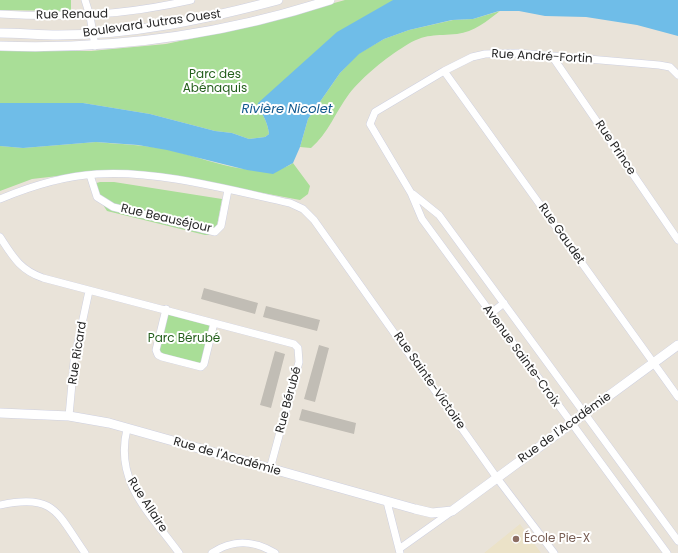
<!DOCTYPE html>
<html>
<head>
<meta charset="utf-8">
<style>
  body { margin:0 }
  canvas { display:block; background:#e9e3d9 }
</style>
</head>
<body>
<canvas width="678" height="553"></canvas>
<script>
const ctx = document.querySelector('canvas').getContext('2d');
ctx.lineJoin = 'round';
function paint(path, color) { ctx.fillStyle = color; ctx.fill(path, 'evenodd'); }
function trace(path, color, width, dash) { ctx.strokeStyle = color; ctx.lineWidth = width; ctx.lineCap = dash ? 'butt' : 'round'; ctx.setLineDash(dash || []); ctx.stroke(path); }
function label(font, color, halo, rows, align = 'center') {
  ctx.font = font + ' Poppins,sans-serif'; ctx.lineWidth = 4; ctx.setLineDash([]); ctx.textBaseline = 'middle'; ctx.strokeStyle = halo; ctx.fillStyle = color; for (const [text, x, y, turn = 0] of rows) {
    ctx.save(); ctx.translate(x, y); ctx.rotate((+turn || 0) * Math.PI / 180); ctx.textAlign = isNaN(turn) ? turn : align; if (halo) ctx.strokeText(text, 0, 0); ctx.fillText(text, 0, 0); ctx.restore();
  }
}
paint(new Path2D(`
  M520,524L541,553H484Z`), '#ebe2c8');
paint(new Path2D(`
  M0,0H71V11L0,10Z
  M345,0H394L257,108C264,114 268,125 269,134L265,137L249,139L232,133L215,131L150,114L83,103H0V51H91L166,44L259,24Z
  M500,11C487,21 474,32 457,34C436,36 425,33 405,46C387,57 362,77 349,94C336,111 328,134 311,148L300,147L308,119L340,73L358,54L384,39L409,30L453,20L473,19Z
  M96,142C119,144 142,145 166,149C199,156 263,184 293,163L310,186L308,194L300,200L162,174L92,172L32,179L0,191V146L23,148Z
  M100,182H114L222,199L216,231L213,235H205L107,211L92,188L93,184Z
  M166,309L214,323L204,364L162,357L157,343Z`), '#a9de97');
paint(new Path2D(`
  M393,0H678V36L637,25L586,17L545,16L519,11H499L473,19L452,20L409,30L384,39L359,54L340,73L308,119L300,147L293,163L273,174L247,170L167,150L138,145L96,142L23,148L0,146V103H83L150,114L215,131L232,133L249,139L265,137L269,134C268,125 264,114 257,108L258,103L337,32Z`), '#6fbde8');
paint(new Path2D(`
  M204,288L258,303L255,314L201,299Z
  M266,306L320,320L317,331L263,317Z
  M319,345L329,348L315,402L304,399Z
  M275,351L285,354L271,408L260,405Z
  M302,409L356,423L354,434L299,420Z`), '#c1bdb5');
const street = new Path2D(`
  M85,0L90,16L95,46
  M0,14C67,18 126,15 191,0
  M552,56L678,240
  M444,71L678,397
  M90,175L97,197L113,207L215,232L221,226L228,190
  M413,194L439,215L678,541
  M0,199C31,186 63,176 97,174C158,170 230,190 290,203L303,209L314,220L497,478L554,553
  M0,237C13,257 20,270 43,278L294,344L298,348L299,362L270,469
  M166,309L156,350L158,355L162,357L201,367L204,364L214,323
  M490,314L504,303
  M69,416L74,361L89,291
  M127,429C114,482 150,513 179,553
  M387,502L400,553
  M0,505C55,493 57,513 85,553
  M399,549L451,512
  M212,553C233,539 253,540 275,553
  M667,553L422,219L411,193L370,124L375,112L444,71L472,57L485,54L518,53L659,65L670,67L678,75`);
const secondary = new Path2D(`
  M0,33C19,33 39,35 58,35C132,35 207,19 278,0
  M0,46C113,50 223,35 330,0
  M0,413L69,416L109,423L415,509L432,513L452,511L678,345`);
trace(street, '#ced0e0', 8);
trace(secondary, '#ced0e0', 10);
trace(street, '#fff', 7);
trace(secondary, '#fff', 9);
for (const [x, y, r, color] of [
  [516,539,4,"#8d6e63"]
]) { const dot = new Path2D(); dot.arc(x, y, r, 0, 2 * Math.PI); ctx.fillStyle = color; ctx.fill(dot); trace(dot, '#fff', 1.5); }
label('12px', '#272727', '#fff', [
  ["Rue Renaud",72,15,-1],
  ["Boulevard Jutras Ouest",152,24,-8],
  ["Rue André-Fortin",542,57,3],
  ["Rue Prince",615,148,56],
  ["Rue Beauséjour",166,219,13],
  ["Rue Gaudet",561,234,55],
  ["Rue Ricard",78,353,-81],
  ["Avenue Sainte-Croix",521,356,54],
  ["Rue Sainte-Victoire",429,381,55],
  ["Rue Bérubé",289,400,-75],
  ["Rue de l'Académie",565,428,-36],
  ["Rue de l'Académie",227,457,16],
  ["Rue Allaire",147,505,57]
]);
label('12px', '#245f1c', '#fff', [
  ["Parc des",215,75],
  ["Abénaquis",215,89],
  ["Parc Bérubé",184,339]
]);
label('12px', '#785e54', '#fff', [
  ["École Pie-X",524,539]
], 'left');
label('italic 13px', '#135a8f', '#fff', [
  ["Rivière Nicolet",287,110]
]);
</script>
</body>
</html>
